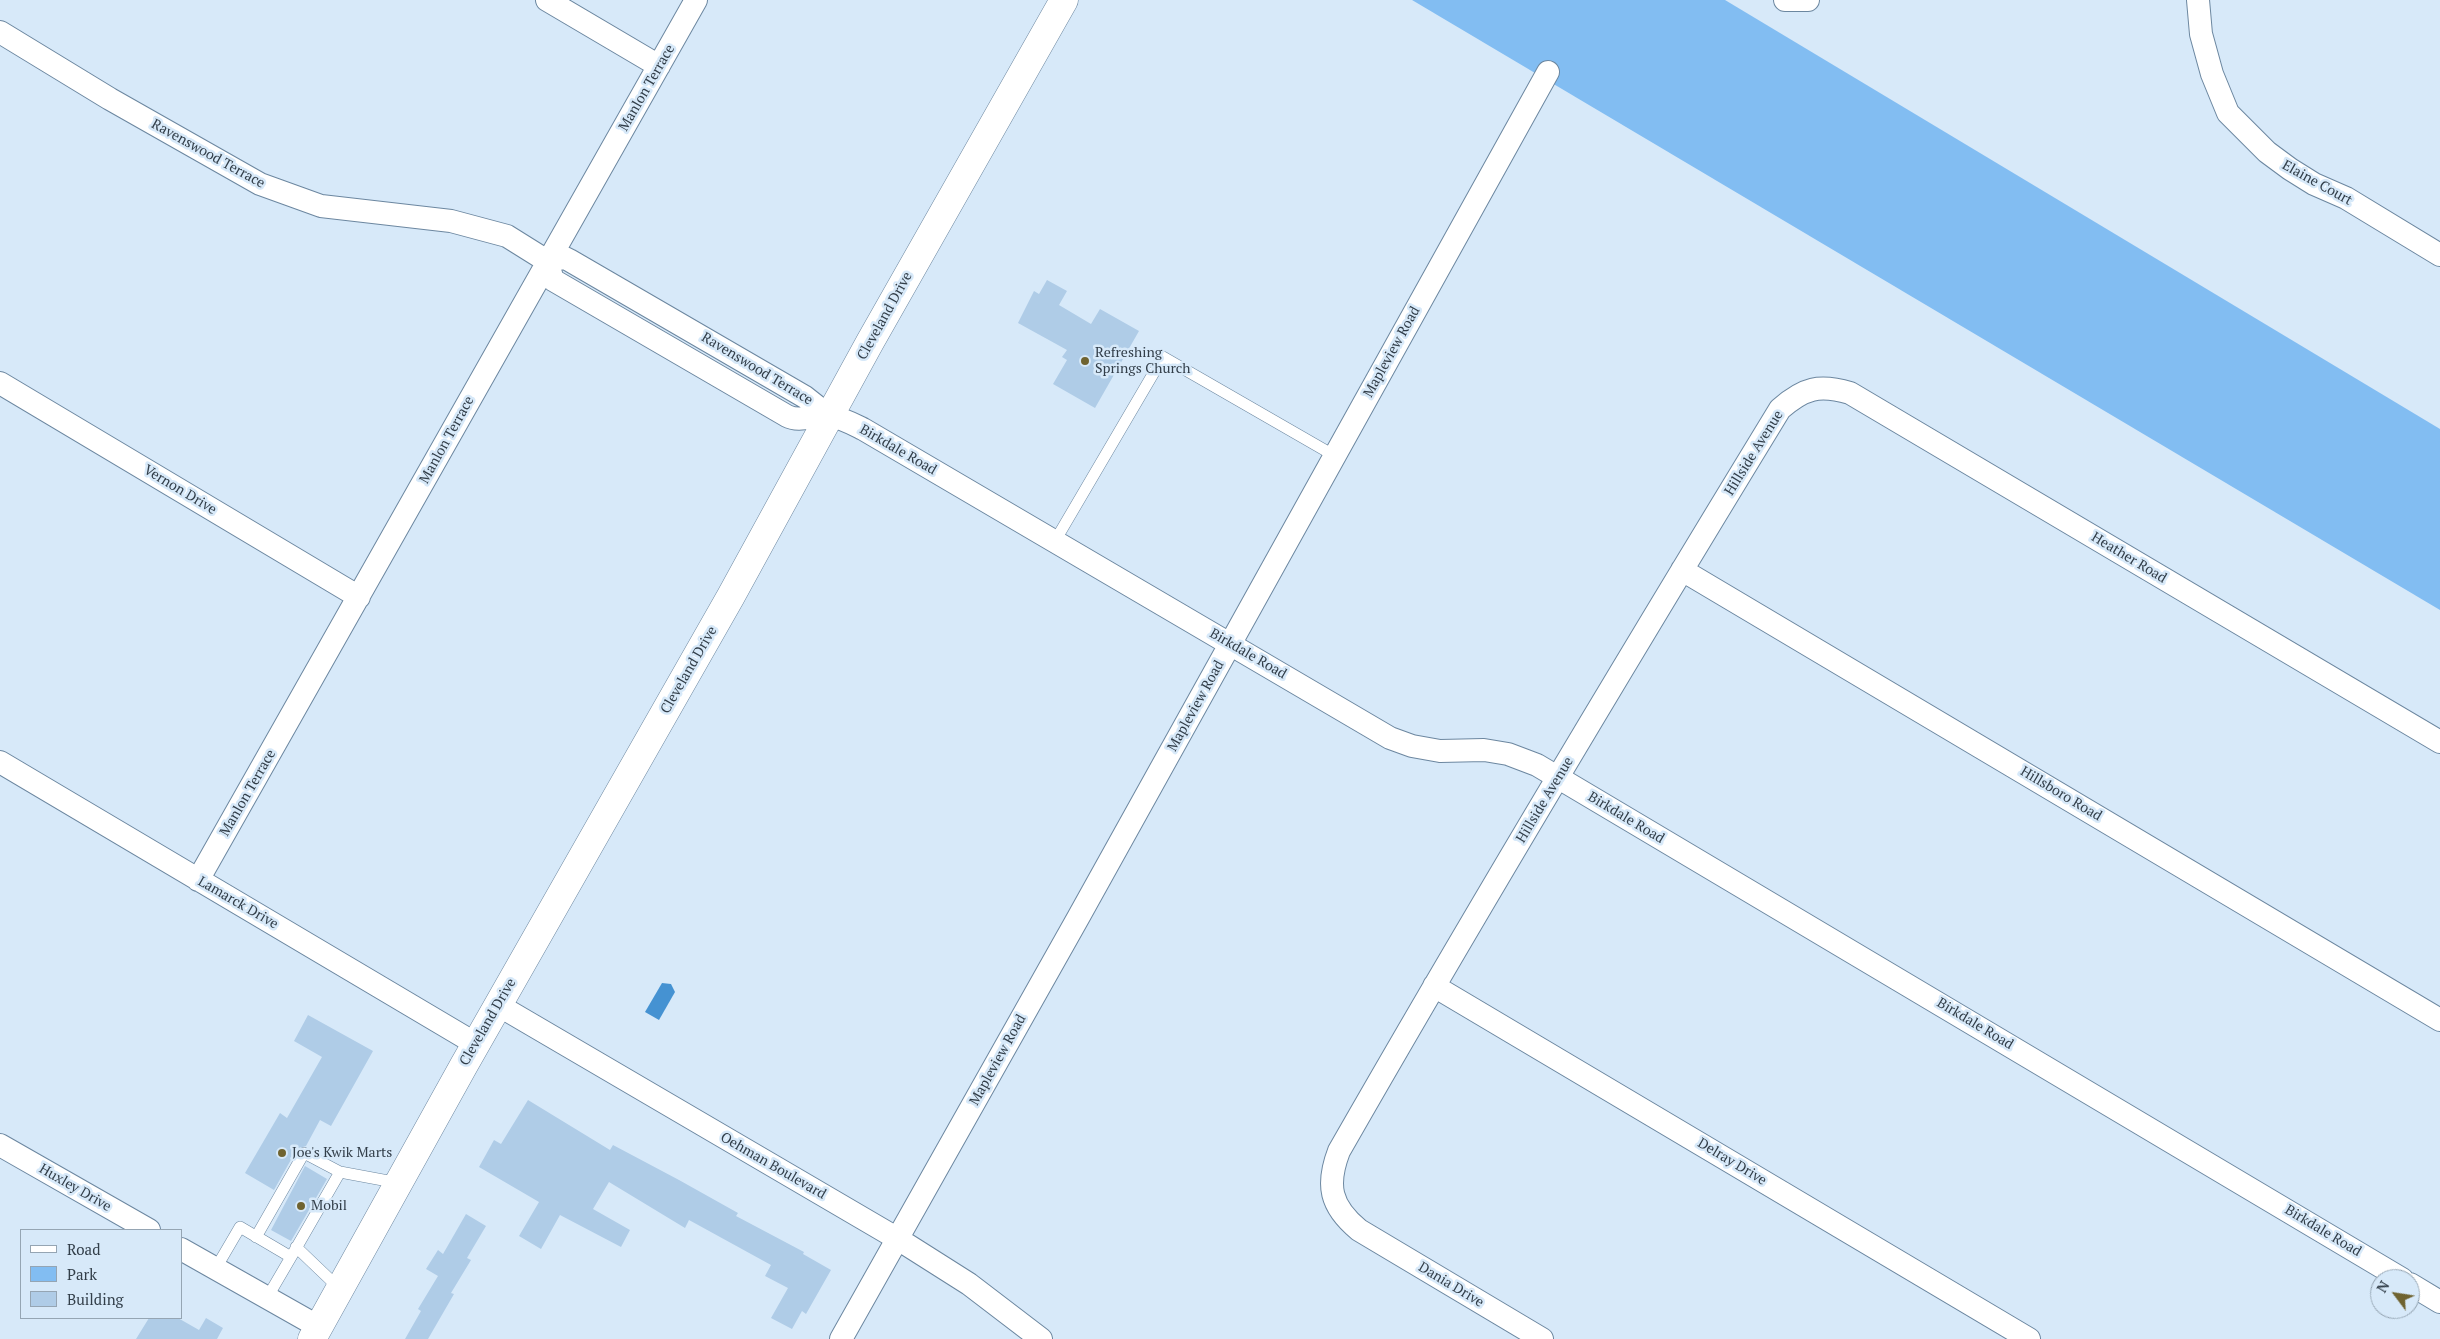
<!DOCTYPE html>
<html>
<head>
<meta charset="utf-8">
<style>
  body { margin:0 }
  #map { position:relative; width:2440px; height:1339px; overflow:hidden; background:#d7e9f9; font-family:"PT Serif",serif }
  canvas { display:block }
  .legend { position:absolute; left:20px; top:1229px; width:162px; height:90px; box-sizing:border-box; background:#d7e9f9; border:1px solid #95a5b3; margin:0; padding:6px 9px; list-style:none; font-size:15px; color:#323e49 }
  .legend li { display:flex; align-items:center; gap:10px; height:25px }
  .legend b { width:25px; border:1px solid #95a5b3 }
  .north { position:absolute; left:2370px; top:1269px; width:50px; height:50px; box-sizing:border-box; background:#d7e9f9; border:1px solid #95a5b3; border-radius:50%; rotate:301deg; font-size:14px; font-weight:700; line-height:20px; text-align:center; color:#323e49 }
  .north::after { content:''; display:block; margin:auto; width:18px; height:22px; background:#6f6330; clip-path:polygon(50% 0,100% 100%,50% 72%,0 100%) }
</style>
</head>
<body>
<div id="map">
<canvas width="2440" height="1339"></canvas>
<ul class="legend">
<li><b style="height:6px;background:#fff"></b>Road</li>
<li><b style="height:14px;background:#82bdf2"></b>Park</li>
<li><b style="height:14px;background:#afcce7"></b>Building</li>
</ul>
<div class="north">N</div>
</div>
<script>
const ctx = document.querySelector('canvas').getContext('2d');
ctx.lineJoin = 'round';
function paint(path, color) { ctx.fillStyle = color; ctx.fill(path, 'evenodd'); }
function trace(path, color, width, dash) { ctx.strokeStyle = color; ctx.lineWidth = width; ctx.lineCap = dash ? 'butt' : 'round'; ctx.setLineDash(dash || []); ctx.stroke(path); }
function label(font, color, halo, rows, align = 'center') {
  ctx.font = font + ' "PT Serif",serif'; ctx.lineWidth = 5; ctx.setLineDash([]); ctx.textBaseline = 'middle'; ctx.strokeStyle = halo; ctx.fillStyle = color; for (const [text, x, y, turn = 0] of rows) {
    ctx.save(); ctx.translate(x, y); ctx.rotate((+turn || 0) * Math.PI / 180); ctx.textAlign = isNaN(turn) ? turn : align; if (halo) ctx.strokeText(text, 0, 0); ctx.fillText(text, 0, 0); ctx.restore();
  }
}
paint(new Path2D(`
  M1412,0H1725L2440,429V610Z`), '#82bdf2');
paint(new Path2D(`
  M662,983L671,984L675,992L659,1020L645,1012Z`), '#4592d2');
paint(new Path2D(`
  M1047,280L1067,291L1059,305L1091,324L1100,309L1139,331L1095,408L1053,384L1067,360L1062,357L1067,350L1018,323L1034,291L1039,294Z
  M308,1015L373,1051L331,1126L320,1120L306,1146L297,1149L274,1190L245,1173L280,1113L287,1118L322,1057L294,1041Z
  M528,1100L610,1150L613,1145L679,1180L738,1213L736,1216L804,1252L803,1254L831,1270L806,1314L802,1311L792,1329L771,1318L788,1288L765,1276L771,1265L689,1220L685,1228L609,1182L593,1209L630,1230L621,1247L560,1215L541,1249L519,1236L539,1202L479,1167L494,1140L501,1144Z
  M305,1166L327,1179L291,1241L271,1230Z
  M466,1214L486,1226L467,1258L471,1260L451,1293L454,1294L428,1339H405L421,1311L418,1309L438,1276L426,1269L438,1250L443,1254Z
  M149,1318H178L199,1330L206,1318L223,1328L217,1339H136Z`), '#afcce7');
const service = new Path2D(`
  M1055,541L1163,357L1335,456
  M256,1237L304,1153L340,1172
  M296,1247L340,1289
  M291,1257L340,1172L399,1183
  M216,1268L240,1227L291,1257L267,1298`);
const minor = new Path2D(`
  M547,0L659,66
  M1785,0H1808
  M2198,0L2201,34L2212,74L2228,113L2267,152L2290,169L2314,184L2346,198L2440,255
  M0,32L110,99L260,184L321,206L451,221L507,236L547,261L553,280L787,416C800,423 816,414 830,416C842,418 853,424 863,429L1390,738L1412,746L1440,751L1484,750L1508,754L1537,765L2402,1279
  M547,261L565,258L569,260L805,397L829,416
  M0,383L359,597
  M1682,570L2440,1020
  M0,762L476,1044
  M198,880L696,0
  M1434,986L2029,1339
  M498,1005L898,1239L969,1284L1041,1339
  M0,1145L149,1230
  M181,1249L319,1327
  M2410,1284L2440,1302
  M841,1339L1078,918L1548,72
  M1542,1339L1359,1230C1330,1206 1326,1185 1339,1151C1482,901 1630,655 1780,409C1804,388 1819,384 1850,393L2440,742`);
const tertiary = new Path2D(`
  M312,1339L464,1065L731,596L870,342L1064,0`);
trace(service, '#6c87a0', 12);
trace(minor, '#6c87a0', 24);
trace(tertiary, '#6c87a0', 29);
trace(service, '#fff', 11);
trace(minor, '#fff', 22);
trace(tertiary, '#fff', 28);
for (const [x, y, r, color] of [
  [1085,361,5,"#6f6330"],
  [282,1153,5,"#6f6330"],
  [301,1206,5,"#6f6330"]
]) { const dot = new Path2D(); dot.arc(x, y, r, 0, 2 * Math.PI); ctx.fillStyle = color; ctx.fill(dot); trace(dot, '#d7e9f9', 2); }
label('14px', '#323e49', '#d7e9f9', [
  ["Manlon Terrace",647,88,-60],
  ["Ravenswood Terrace",208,154,29],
  ["Elaine Court",2317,183,29],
  ["Cleveland Drive",885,316,-61],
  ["Mapleview Road",1392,352,-61],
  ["Ravenswood Terrace",757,369,31],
  ["Manlon Terrace",447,440,-61],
  ["Birkdale Road",898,450,30],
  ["Hillside Avenue",1754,453,-58],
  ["Vernon Drive",180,490,31],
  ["Heather Road",2129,558,31],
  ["Birkdale Road",1248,654,30],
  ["Cleveland Drive",689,670,-60],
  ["Mapleview Road",1196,706,-61],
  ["Manlon Terrace",248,793,-60],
  ["Hillsboro Road",2061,794,31],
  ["Hillside Avenue",1545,800,-59],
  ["Birkdale Road",1626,818,31],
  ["Lamarck Drive",238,903,30],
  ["Cleveland Drive",488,1022,-60],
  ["Birkdale Road",1975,1024,31],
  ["Mapleview Road",998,1060,-61],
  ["Delray Drive",1732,1162,31],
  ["Oehman Boulevard",773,1166,30],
  ["Huxley Drive",75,1188,30],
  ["Birkdale Road",2323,1231,31],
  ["Dania Drive",1451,1285,31]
]);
label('14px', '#323e49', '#d7e9f9', [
  ["Refreshing",1095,353],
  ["Springs Church",1095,369],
  ["Joe's Kwik Marts",292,1153],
  ["Mobil",311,1206]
], 'left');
</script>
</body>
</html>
